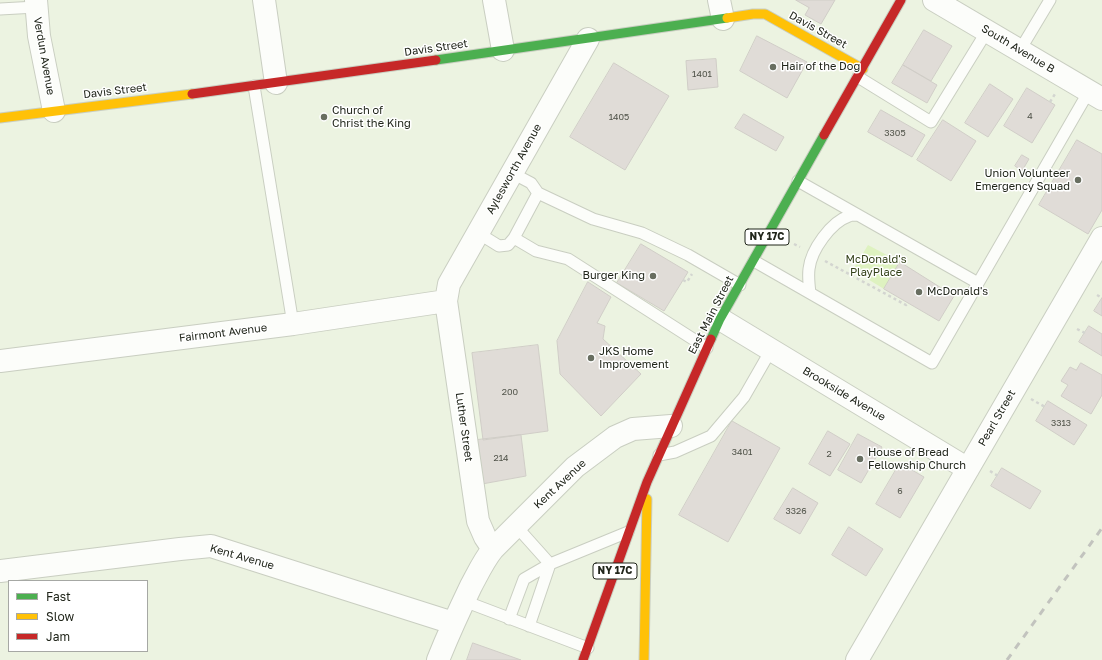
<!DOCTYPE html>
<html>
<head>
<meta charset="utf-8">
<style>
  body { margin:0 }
  #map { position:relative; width:1102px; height:660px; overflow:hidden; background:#ecf3e1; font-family:"Golos Text",sans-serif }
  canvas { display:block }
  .legend { position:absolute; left:8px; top:580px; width:140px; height:72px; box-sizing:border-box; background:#fff; border:1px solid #a6a8a4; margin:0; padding:5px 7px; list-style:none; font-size:12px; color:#21261b }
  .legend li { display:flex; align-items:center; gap:8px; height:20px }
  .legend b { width:20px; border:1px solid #a6a8a4 }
</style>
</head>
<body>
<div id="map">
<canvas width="1102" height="660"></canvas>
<ul class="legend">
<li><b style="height:5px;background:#4caf50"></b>Fast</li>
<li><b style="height:5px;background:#ffc107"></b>Slow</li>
<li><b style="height:5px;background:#c62828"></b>Jam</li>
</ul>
</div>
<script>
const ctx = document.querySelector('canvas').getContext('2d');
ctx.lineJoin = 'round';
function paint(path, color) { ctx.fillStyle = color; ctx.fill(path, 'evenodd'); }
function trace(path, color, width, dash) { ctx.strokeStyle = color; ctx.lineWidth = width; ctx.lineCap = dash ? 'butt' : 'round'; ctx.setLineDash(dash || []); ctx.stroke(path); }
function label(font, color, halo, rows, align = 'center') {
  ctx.font = font + ' "Golos Text",sans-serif'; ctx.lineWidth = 3; ctx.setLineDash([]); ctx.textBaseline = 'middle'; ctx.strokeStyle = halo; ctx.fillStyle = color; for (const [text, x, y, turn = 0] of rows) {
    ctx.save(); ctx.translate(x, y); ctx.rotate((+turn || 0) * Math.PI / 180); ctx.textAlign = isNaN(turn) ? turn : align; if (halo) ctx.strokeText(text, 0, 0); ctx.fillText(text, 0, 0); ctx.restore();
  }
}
paint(new Path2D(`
  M868,245L900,262L884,289L853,270Z`), '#def2c0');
const building = new Path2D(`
  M796,0H835L821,24L805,15L809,8Z
  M924,30L952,46L931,81L903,65Z
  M757,36L807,62L787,98L740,71Z
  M716,59L718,87L688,90L686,61Z
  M614,63L669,96L625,170L570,137Z
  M903,65L937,85L927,103L892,83Z
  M990,84L1013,99L988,137L965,123Z
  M1027,88L1055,105L1032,143L1004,126Z
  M881,110L925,135L912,157L868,132Z
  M744,114L784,137L776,151L735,128Z
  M943,120L976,141L951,181L917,160Z
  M1077,140L1102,154V210L1088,234L1039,205Z
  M1022,155L1029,159L1022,171L1015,166Z
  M641,244L688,272L664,311L617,283Z
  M900,262L954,296L939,321L884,289Z
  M588,282L611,297L597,323L605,326L603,339L641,374L601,416L560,374L557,341Z
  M1102,298V316L1094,311Z
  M1089,326L1102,334V356L1079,342Z
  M538,345L548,431L483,440L472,353Z
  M1081,363L1102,375V395L1091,414L1061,396L1068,385L1061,381L1070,367L1076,370Z
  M1048,401L1087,425L1074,445L1036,421Z
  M732,421L780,448L728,542L679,515Z
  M828,431L850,444L830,476L809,464Z
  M858,434L882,447L861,483L838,470Z
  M521,435L526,476L482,484L477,440Z
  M900,463L924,477L900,518L876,504Z
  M1002,468L1041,491L1030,509L991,486Z
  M793,488L818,503L800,534L774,519Z
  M849,527L883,549L866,576L832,555Z
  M473,643L521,660H467Z`);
paint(building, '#e0dcd7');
trace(building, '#d0cdc7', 1);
const lane = new Path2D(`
  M0,9L36,7
  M1020,50L1050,0
  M858,77L931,122L987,31
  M254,86L293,324
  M798,181L978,283
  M538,193L593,219L642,233L688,255L740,285
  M478,233L499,246L508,245L514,238L538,193L531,183L512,173
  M514,238L536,251L568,259L707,348
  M754,261L932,363L1089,91
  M810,293C809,285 808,277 809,269C811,250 831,222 849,216C851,215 855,215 858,215
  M659,455L675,452L711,436L744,397L771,350
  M516,526L550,564
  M464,601L588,648
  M509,619L524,579L550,564L628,532
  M529,626L550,564`);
const street = new Path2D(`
  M36,0L39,36L54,111
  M264,0L276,83
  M494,0L503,50
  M719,0L723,19
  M934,0L1102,99
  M720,319L968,469
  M0,361L293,324L446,301
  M493,549L485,537L478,521L446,301L449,284L588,39
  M0,571L180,549L211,546L453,623
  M438,660C448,635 459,611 471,586C478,573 484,560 493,549L575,467L615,437L633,429L671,426
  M857,660L1102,238`);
const fast = new Path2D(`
  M436,60L727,18
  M711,339L720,319L824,135`);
const slow = new Path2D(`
  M727,18L753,14H765L863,69
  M0,118L192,94
  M644,660L647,499`);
const jam = new Path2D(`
  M192,94L436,60
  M824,135L901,0
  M583,660L647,482L711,339`);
trace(lane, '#c9cec1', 13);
trace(street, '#c9cec1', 24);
trace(fast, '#c9cec1', 11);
trace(slow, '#c9cec1', 11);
trace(jam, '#c9cec1', 11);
trace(new Path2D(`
  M1050,102L1055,94
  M794,244L800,247
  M825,261L906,305L908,303
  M683,280L687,282L692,274
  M1097,295L1102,298
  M1077,329L1085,333
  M1031,399L1045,407
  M913,471L918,463
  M990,471L998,476`), '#d3d5d0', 2.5, [3, 3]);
trace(lane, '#fcfdfa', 11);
trace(street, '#fcfdfa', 22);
trace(fast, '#4caf50', 9);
trace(slow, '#ffc107', 9);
trace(jam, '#c62828', 9);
trace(new Path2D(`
  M1007,660L1102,528`), '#c2c3be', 3, [7, 7]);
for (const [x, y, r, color] of [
  [773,67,4,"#686e60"],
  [324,117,4,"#686e60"],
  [1078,180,4,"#686e60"],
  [653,276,4,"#686e60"],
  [919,292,4,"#686e60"],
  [591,358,4,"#686e60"],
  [860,459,4,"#686e60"]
]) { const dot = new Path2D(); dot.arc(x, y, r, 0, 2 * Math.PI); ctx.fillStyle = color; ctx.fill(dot); trace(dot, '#fff', 1.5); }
label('9px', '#51544a', null, [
  ["1401",702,74],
  ["4",1030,116],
  ["1405",619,117],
  ["3305",895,133],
  ["200",510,392],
  ["3313",1061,423],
  ["3401",742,452],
  ["2",829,454],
  ["214",501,458],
  ["6",900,491],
  ["3326",796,511]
]);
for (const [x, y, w] of [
  [767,237,44],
  [615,571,44]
]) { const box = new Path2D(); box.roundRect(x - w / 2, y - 8, w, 16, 3); ctx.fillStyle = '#fff'; ctx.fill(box); trace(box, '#21261b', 1); }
label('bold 10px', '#21261b', null, [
  ["NY 17C",767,237],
  ["NY 17C",615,571]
]);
label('11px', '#21261b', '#fff', [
  ["Davis Street",818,30,29],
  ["Davis Street",436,48,-8],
  ["South Avenue B",1018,49,31],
  ["Verdun Avenue",44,56,80],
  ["Davis Street",115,91,-7],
  ["Aylesworth Avenue",514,169,-61],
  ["East Main Street",711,315,-63],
  ["Fairmont Avenue",223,333,-7],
  ["Brookside Avenue",844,394,31],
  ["Pearl Street",997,418,-60],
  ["Luther Street",464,427,82],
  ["Kent Avenue",560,484,-43],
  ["Kent Avenue",242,557,16]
]);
label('11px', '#21261b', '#fff', [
  ["Hair of the Dog",781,67],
  ["Church of",332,111],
  ["Christ the King",332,124],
  ["Union Volunteer",1070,174,"right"],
  ["Emergency Squad",1070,187,"right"],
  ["Burger King",645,276,"right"],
  ["McDonald's",927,292],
  ["JKS Home",599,352],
  ["Improvement",599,365],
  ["House of Bread",868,453],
  ["Fellowship Church",868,466]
], 'left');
label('11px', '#334119', '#fff', [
  ["McDonald's",876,260],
  ["PlayPlace",876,273]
]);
</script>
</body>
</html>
